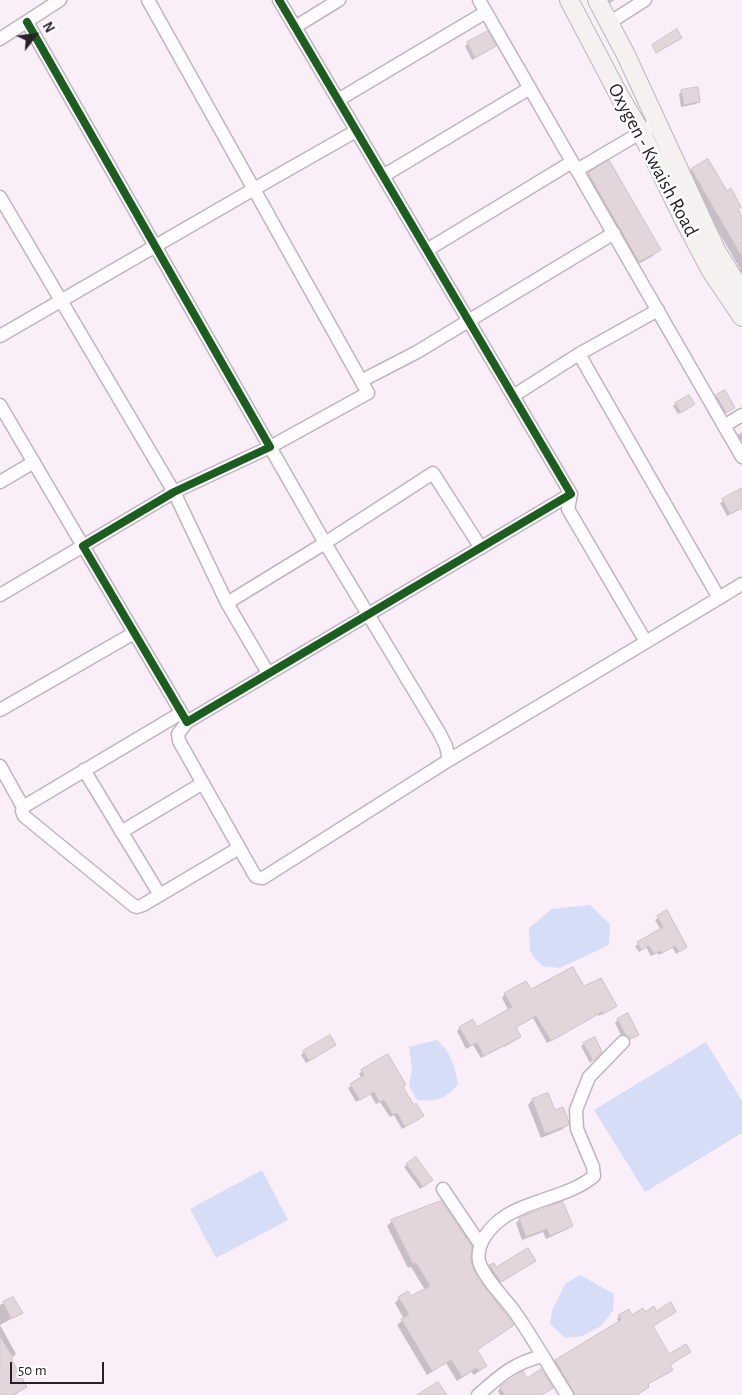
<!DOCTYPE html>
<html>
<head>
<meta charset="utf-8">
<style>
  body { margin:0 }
  #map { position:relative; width:742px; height:1395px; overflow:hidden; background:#faeef9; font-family:"Alegreya Sans",sans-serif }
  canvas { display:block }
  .north { position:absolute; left:10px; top:10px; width:50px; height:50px; -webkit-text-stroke:4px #fff; paint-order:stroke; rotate:60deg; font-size:14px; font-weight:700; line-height:20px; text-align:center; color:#292029 }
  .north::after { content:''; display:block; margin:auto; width:18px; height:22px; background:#292029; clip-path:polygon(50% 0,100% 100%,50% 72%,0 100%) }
  .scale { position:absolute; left:10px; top:1362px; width:94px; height:22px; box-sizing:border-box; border:2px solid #292029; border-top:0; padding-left:6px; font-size:15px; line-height:18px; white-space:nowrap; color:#292029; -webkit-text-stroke:4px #fff; paint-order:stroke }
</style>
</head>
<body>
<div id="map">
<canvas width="742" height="1395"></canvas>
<div class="north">N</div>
<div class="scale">50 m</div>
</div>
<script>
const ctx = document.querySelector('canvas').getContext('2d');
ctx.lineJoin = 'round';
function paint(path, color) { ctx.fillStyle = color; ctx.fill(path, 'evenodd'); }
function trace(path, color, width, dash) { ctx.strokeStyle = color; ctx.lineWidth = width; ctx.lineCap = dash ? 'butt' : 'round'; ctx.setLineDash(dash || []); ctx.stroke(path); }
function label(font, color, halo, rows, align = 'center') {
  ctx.font = font + ' "Alegreya Sans",sans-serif'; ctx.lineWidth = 5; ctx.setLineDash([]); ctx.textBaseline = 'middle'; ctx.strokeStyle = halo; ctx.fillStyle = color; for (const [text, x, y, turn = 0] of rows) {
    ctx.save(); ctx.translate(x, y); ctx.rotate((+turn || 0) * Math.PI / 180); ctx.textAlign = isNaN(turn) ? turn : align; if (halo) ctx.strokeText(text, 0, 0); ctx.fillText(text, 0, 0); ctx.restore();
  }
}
paint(new Path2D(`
  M590,905L610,924L609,945L560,968L543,966L533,957L530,950L529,928L552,909Z
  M437,1040C451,1052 455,1067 458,1084C445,1099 438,1102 417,1100L409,1086L412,1070L409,1047Z
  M706,1042L742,1101V1133L645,1192L594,1110Z
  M262,1170L288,1220L216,1258L190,1209Z
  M580,1275L614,1294L613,1311L601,1326L582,1336L565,1338L550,1324L552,1311L565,1284Z`), '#d5ddf7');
paint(new Path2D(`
  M604,0H615L606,5Z
  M487,33L495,46L472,60L465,46Z
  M682,91L699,101L696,104L681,107L679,94Z
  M692,170L742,219V277L735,273L740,269L686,175Z
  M589,174L659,249L653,256L633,267L582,180Z
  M724,392L734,408L723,415L714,399Z
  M676,404H693L678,414L673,406Z
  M742,432V451L734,438Z
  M742,490V508L727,516L720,503Z
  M667,912L686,947L676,954L672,947L659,955L657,953L651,956L646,947L639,952L635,946L661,930L655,920Z
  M583,988L616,1006L599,1016L598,1014L547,1043L533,1018L515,1028L519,1037L516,1040L504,1047L503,1045L481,1058L473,1045L466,1049L457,1031L460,1028H477L509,1011L502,998L505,994Z
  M618,1020L637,1034L627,1041L622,1037L615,1023Z
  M584,1044L600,1052L590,1063L581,1046Z
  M332,1047L306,1063L301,1055L304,1052Z
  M362,1071L402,1087L419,1119L402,1129L394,1115L390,1117L380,1102L376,1104L370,1094L356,1102L348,1088L362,1078L359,1074Z
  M548,1094L554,1112L567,1124L563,1129L541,1138L528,1105L532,1100Z
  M407,1165L428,1183L420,1189L404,1167Z
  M520,1219L572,1225L568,1229L546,1239L543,1232L522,1240L516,1223Z
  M392,1221L470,1262L476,1278L512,1325L476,1351L486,1366L474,1375L471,1372L457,1381L446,1363L427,1375L397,1325L404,1319L395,1303L399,1298H411L425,1290L411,1267L408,1268L387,1226Z
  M534,1261L498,1284L487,1269L490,1266L496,1269Z
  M13,1298L22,1313L0,1325L16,1354L10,1359L26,1387L15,1395H0V1305Z
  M619,1316H632L652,1327L669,1356L690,1352L669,1366L671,1370L669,1373L646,1385L648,1387L645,1390L636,1395H572L553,1363L619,1323L617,1319Z
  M523,1373L527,1379L552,1388L542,1395H500L498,1391L500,1388Z`), '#0003');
const building = new Path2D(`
  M677,29L682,38L656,53L652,45Z
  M488,31L496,46L475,58L467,42Z
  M698,87L700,102L684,105L681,90Z
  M708,159L727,191L731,188L741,207L738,209L742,217V257L691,169Z
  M609,160L661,250L639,262L588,173Z
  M725,390L735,408L726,413L716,395Z
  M689,395L695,404L681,413L675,403Z
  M742,488V508L730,514L722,499Z
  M667,910L687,947L679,952L675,946L662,953L660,951L654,954L649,946L641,950L637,942L663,927L657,916Z
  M573,967L584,986L601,978L617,1006L603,1014L602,1012L551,1041L536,1016L516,1027L521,1037L484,1056L477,1043L470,1046L459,1027L473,1019L477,1027L512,1007L504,993L526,981L531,989Z
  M628,1013L639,1035L630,1039L625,1034L617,1019Z
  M330,1035L336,1045L309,1061L303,1051Z
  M595,1037L602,1052L593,1061L583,1043Z
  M388,1054L406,1085L403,1087L414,1105L416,1103L424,1116L405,1127L397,1113L393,1115L384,1100L379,1102L374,1092L360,1100L350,1084L364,1075L361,1070Z
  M548,1093L555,1110L563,1107L568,1119L569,1125L545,1134L532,1099Z
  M416,1157L433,1180L423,1187L406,1164Z
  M441,1201L472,1246L471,1262L477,1277L514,1325L477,1350L487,1366L479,1371L476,1368L462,1377L451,1360L432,1371L401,1319L409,1315L398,1297L408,1291L411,1296L430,1286L416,1263L413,1264L391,1220Z
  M563,1202L573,1226L550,1236L547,1229L526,1237L519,1218Z
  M528,1248L536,1261L501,1282L489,1265L494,1263L496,1267Z
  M13,1297L23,1313L11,1319L3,1302Z
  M671,1302L676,1312L653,1326L669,1354L686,1344L691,1352L670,1365L673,1370L648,1384L649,1387L637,1395H575L555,1360L621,1320L618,1315L629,1309L632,1315L643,1308L645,1312L654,1306L656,1311Z
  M0,1336L13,1357L11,1358L27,1387L13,1395H0Z
  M541,1369L553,1388L542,1395H505L500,1387L523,1371L527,1378Z
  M438,1382L447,1395H417Z`);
paint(building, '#e2d6db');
trace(building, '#cec1c6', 1);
const minor = new Path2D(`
  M148,0L368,393L270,447L325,543L433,473L481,548
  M479,0L742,457
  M27,22L270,447L174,492L83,546L187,722L571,494L279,0
  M609,23L645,0
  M295,27L339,0
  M0,39L60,0
  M338,100L486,12
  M577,170L657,123
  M383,176L530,88
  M0,197L174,492L227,603L268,673
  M427,250L572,162
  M0,336L254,189L356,131
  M579,354L658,310
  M361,381L417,352L614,233
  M513,396L579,354L719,598L646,642L568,509L571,494
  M0,405L83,546L0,595
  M724,426L742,415
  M0,482L34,462
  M719,598L742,584
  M227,603L325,543L439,732L446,746L449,760
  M0,710L134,633
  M181,713L23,807L22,811L24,816L134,906L137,907L143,905L239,848
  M187,722L178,734L179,741L254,874L256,877L263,878L449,760L646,642
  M0,766L23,807
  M84,770L160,895
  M121,832L203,783
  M443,1189L480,1244
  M478,1395C501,1375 512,1364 542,1356
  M567,1395C549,1367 533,1338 514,1311C505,1299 482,1275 479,1261C476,1243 490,1227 504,1217C531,1199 569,1197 594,1176L593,1167L577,1129L576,1110L589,1077L623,1042`);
const secondary = new Path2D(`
  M569,0L620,97L641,132L683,218L711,271L742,317
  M597,0L626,55L717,252L742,292`);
trace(minor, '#bfb5be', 15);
trace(secondary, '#bfb5be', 20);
trace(minor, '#fefcfe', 12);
trace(secondary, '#f5f1f0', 18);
trace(new Path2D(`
  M27,22L270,447L174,492L83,546L187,722L571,494L279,0`), '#1b5e20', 8);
label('20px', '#292029', '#fff', [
  ["Oxygen - Kwaish Road",653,160,62]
]);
</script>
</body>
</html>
